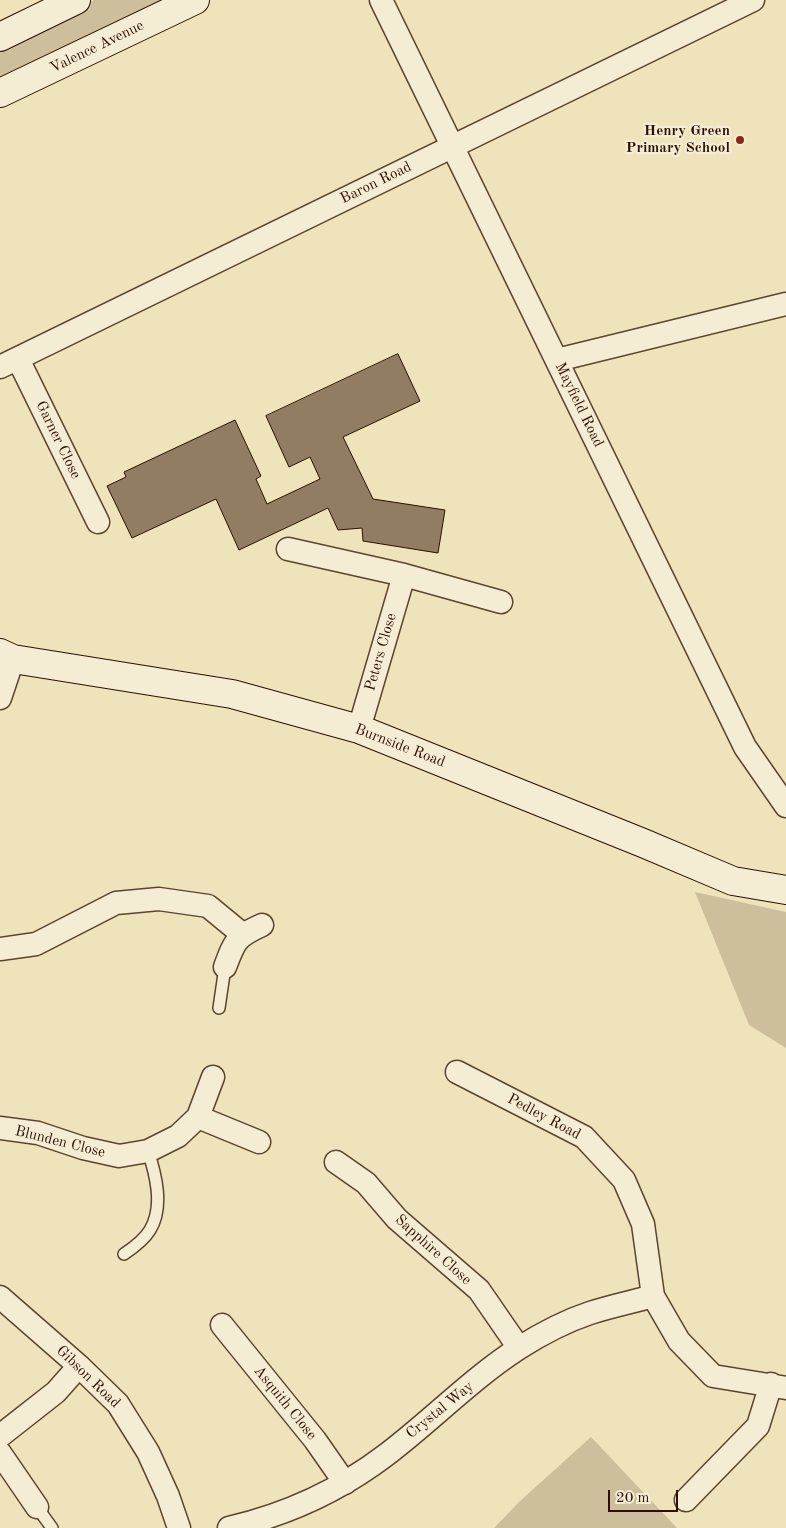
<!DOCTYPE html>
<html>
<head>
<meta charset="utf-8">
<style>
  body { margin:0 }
  #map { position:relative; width:786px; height:1528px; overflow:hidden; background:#eee3bb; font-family:"Old Standard TT",serif }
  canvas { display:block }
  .scale { position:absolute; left:608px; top:1490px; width:70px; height:22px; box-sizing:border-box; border:2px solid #2c0f01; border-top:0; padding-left:6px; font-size:15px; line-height:18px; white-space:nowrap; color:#2c0f01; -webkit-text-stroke:4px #f4edd3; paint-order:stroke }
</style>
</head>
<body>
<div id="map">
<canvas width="786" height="1528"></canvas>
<div class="scale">20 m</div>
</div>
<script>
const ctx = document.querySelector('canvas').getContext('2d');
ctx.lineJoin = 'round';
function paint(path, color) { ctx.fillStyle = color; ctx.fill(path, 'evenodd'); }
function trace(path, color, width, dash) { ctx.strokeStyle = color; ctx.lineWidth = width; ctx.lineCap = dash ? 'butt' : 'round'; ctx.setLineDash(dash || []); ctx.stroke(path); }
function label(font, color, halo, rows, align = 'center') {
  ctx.font = font + ' "Old Standard TT",serif'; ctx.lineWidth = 4.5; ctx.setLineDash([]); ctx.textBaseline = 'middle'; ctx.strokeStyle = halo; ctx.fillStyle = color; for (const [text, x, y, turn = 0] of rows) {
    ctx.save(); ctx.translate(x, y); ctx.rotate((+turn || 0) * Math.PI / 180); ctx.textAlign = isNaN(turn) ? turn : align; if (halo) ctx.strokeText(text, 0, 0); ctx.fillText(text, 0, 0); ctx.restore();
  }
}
paint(new Path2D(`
  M94,0H167L0,81V46Z
  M695,892L786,912V1048L749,1025Z
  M591,1437L677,1528H494L519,1502Z`), '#cdbf9b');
const building = new Path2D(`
  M398,354L420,401L343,437L373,499L445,510L438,553L363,541L362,528L338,530L328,508L239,550L216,499L132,538L107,486L126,477L124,472L235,420L261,476L256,479L267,504L320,479L310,457L289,467L266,416Z`);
paint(building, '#917d62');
trace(building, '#2c0f01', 1);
const lane = new Path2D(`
  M219,1008L225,967
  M124,1254C133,1248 144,1240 150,1230C164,1207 156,1175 148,1151
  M37,1507L52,1528`);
const street = new Path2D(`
  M381,0L745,747L786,806
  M18,359L98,522
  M557,360L786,304
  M0,367L753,0
  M288,549L404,575L501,602
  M0,698L13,659
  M359,729L404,575
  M0,949L36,944L116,903L159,899L208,906L242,934
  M225,967C235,940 236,937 262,925
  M457,1072L584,1137L624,1180L643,1224L653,1296L679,1341L713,1376L786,1388
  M198,1117L259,1142
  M0,1128L38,1133L83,1148L119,1156L148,1151L178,1136L198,1117L213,1077
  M336,1162L366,1183L397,1219L479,1290L519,1348
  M0,1297L79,1366L118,1404L148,1452L168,1496L179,1528
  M222,1325L315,1440L345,1483
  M0,1436L56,1392L79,1366
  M0,1453L37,1507
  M686,1500L758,1426L771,1384
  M229,1528C285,1515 340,1490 386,1455C431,1421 471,1379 519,1348C541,1334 566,1321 590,1313C611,1306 632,1302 653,1296`);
const secondary = new Path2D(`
  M0,37L76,0
  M0,93L195,0
  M0,653L13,659L232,694L359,729L643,843L733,881L786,890`);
trace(lane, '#5c4430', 14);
trace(street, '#5c4430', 25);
trace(secondary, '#2c0f01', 30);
trace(lane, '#f4edd3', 11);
trace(street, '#f4edd3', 22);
trace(secondary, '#f4edd3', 28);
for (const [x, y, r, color] of [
  [740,140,5,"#8f2418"]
]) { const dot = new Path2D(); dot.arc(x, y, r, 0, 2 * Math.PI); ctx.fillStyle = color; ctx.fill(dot); trace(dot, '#f4edd3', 2); }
label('15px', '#2c0f01', '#f4edd3', [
  ["Valence Avenue",97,47,-26],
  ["Baron Road",376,183,-26],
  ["Mayfield Road",579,405,64],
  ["Garner Close",58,440,64],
  ["Peters Close",381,652,-74],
  ["Burnside Road",400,746,21],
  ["Pedley Road",544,1117,28],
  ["Blunden Close",60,1142,14],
  ["Sapphire Close",433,1250,42],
  ["Gibson Road",88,1377,44],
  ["Asquith Close",285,1403,51],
  ["Crystal Way",440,1410,-39]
]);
label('bold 15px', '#2c0f01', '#f4edd3', [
  ["Henry Green",730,131],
  ["Primary School",730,148]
], 'right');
</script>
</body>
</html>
